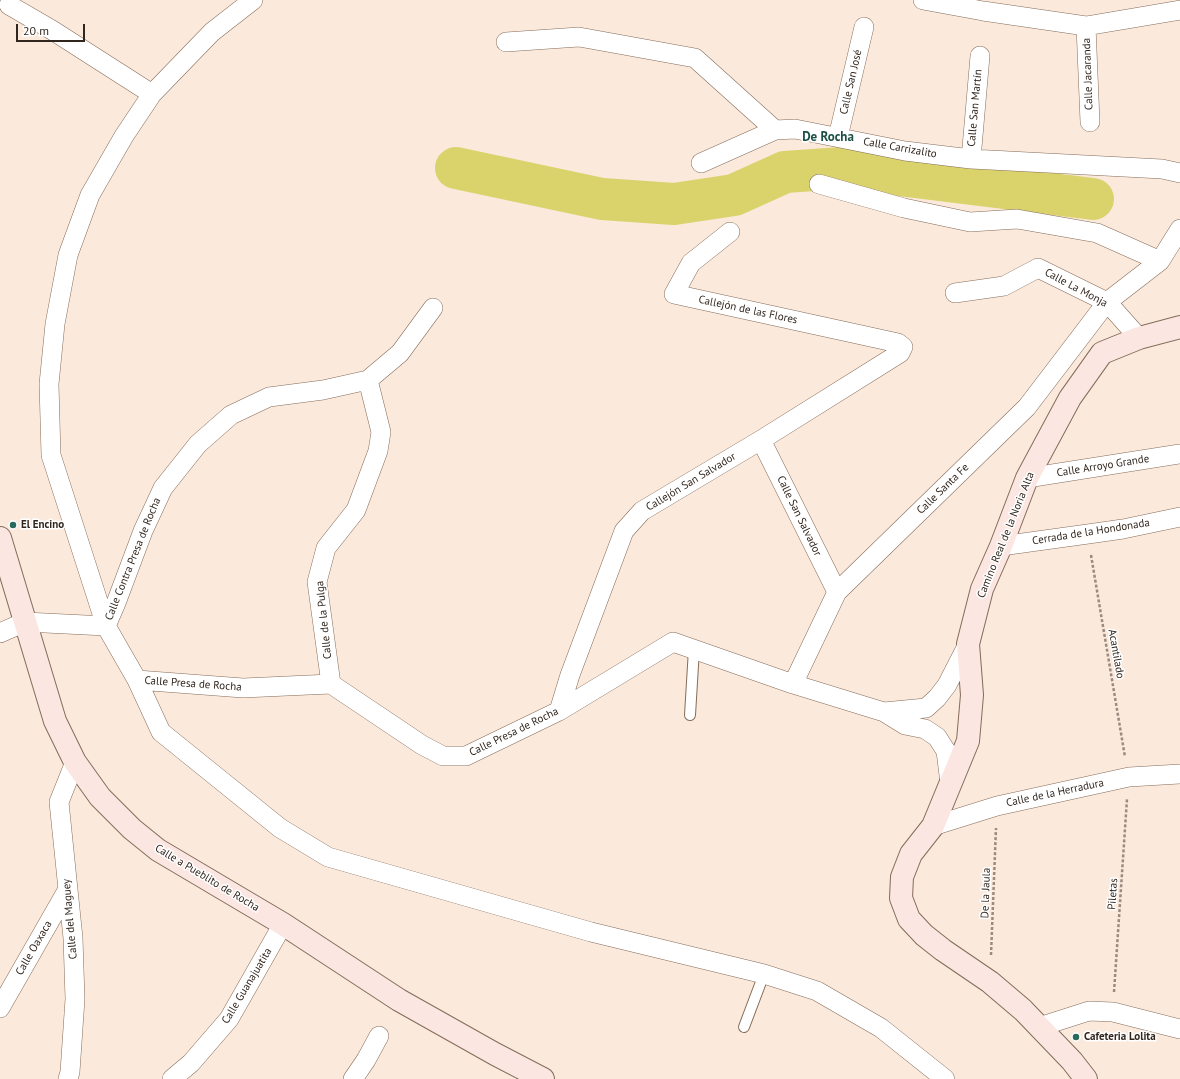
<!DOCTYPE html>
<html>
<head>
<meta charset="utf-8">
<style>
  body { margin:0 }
  #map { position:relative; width:1180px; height:1079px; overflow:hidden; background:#fbe9dc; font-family:"PT Sans",sans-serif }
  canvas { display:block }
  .scale { position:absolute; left:16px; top:24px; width:69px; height:18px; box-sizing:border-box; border:2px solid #31261e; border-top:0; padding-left:5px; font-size:12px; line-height:14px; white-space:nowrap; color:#31261e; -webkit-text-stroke:3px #fff; paint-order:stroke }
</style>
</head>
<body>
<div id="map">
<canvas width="1180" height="1079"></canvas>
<div class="scale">20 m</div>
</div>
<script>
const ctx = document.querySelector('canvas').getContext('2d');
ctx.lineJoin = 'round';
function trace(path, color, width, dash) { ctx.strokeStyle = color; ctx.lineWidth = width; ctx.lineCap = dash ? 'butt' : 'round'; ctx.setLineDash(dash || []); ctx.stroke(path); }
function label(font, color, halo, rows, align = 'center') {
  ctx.font = font + ' "PT Sans",sans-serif'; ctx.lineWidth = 3; ctx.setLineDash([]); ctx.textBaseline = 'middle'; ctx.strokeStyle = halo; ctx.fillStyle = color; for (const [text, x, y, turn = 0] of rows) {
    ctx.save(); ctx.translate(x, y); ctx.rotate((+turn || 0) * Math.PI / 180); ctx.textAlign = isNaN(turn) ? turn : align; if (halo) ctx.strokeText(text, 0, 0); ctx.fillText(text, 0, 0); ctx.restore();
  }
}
trace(new Path2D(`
  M456,168L602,199L674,204L734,195L785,172L842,168L1093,199`), '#dad36c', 42);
const lane = new Path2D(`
  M690,715L694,649
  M744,1027L764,974`);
const street = new Path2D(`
  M253,0L212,32L152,94L124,136L90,195L68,255L55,324L49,384L51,455L106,626L137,680L161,732L280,828L328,857L591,932L764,974L817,991L881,1028L945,1079
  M923,0L983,11L1086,26L1180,10
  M9,5L52,30L152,94
  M1086,26L1090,122
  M506,42L579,37L695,58L775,130
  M838,137L864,27
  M971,159L980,56
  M701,163L775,130L795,129L905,151L971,159L1162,169L1180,173
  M819,184L904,208L970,222L1017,219L1097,233L1160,261
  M955,293L1004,286L1038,268L1107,302L1139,338
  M761,440L837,592
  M1027,478L1180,454
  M1001,546L1088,534L1123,529L1180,517
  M106,626L116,603L143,531L163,488L198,444L231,415L269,397L323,390L368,380L400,353L433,308
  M0,633L25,622L106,626
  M137,680L243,688L331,684L422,745L443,756H466L559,711L673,642L793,684L884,712L905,725L925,729L937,737L946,751L950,783
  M331,684L317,582L326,548L356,510L378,451L381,432L368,380
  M793,684L837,592L1027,407L1107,302L1160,261L1180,229
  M559,711L570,675L624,531L642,511L761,440L900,353L903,347L898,343L674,294L691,263L730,232
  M884,712L926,708L937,698L947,685L968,644
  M933,826L997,806L1129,777L1180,774
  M0,1008L68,889
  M1039,1027L1089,1011L1113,1012L1180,1029
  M68,1079L70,1072L75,999L73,938L59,802L75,762
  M172,1079L191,1063L229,1019L283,924
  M353,1079L366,1060L379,1036`);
const secondary = new Path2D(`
  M0,538L55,721L75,762L100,797L132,829L158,850L283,924L399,1000L495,1054L543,1079
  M1086,1079L1072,1061L1023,1010L990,982L943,950L924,935L909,919L901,898L902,877L911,854L933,826L968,741L972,695L968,644L982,589L1001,546L1027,478L1070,398L1102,353L1139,338L1180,327`);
trace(lane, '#856c59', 12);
trace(street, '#856c59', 20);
trace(secondary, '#856c59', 24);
trace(new Path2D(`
  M1091,555L1125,757
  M991,955L996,828
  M1114,992L1127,799`), '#998b80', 2.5, [3, 2]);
trace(lane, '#fff', 10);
trace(street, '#fff', 19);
trace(secondary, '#fbe6e1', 22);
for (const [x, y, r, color] of [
  [13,525,4,"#286a5b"],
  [1076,1037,4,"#286a5b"]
]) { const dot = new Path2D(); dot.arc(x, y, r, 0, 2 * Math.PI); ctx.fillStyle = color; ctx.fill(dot); trace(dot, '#fff', 1.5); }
label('11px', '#31261e', '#fff', [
  ["Calle Jacaranda",1088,74,-92],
  ["Calle San José",851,82,-77],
  ["Calle San Martín",975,108,-85],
  ["Calle Carrizalito",900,148,10],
  ["Calle La Monja",1076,288,28],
  ["Callejón de las Flores",748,310,12],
  ["Calle Arroyo Grande",1103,466,-9],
  ["Callejón San Salvador",691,482,-31],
  ["Calle Santa Fe",943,489,-44],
  ["Calle San Salvador",799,516,64],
  ["Cerrada de la Hondonada",1091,532,-9],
  ["Camino Real de la Noria Alta",1006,535,-68],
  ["Calle Contra Presa de Rocha",133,559,-68],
  ["Calle de la Pulga",324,620,-96],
  ["Acantilado",1116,654,80],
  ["Calle Presa de Rocha",193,684,4],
  ["Calle Presa de Rocha",514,732,-26],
  ["Calle de la Herradura",1055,793,-12],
  ["Calle a Pueblito de Rocha",207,878,31],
  ["De la Jaula",986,893,-88],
  ["Piletas",1113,894,-86],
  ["Calle del Maguey",70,919,-95],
  ["Calle Oaxaca",34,948,-60],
  ["Calle Guanajuatita",247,986,-59]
]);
label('bold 11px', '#31261e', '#fff', [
  ["El Encino",21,525],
  ["Cafeteria Lolita",1084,1037]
], 'left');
label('bold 13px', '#1b5044', '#fff', [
  ["De Rocha",828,137]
]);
</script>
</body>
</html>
